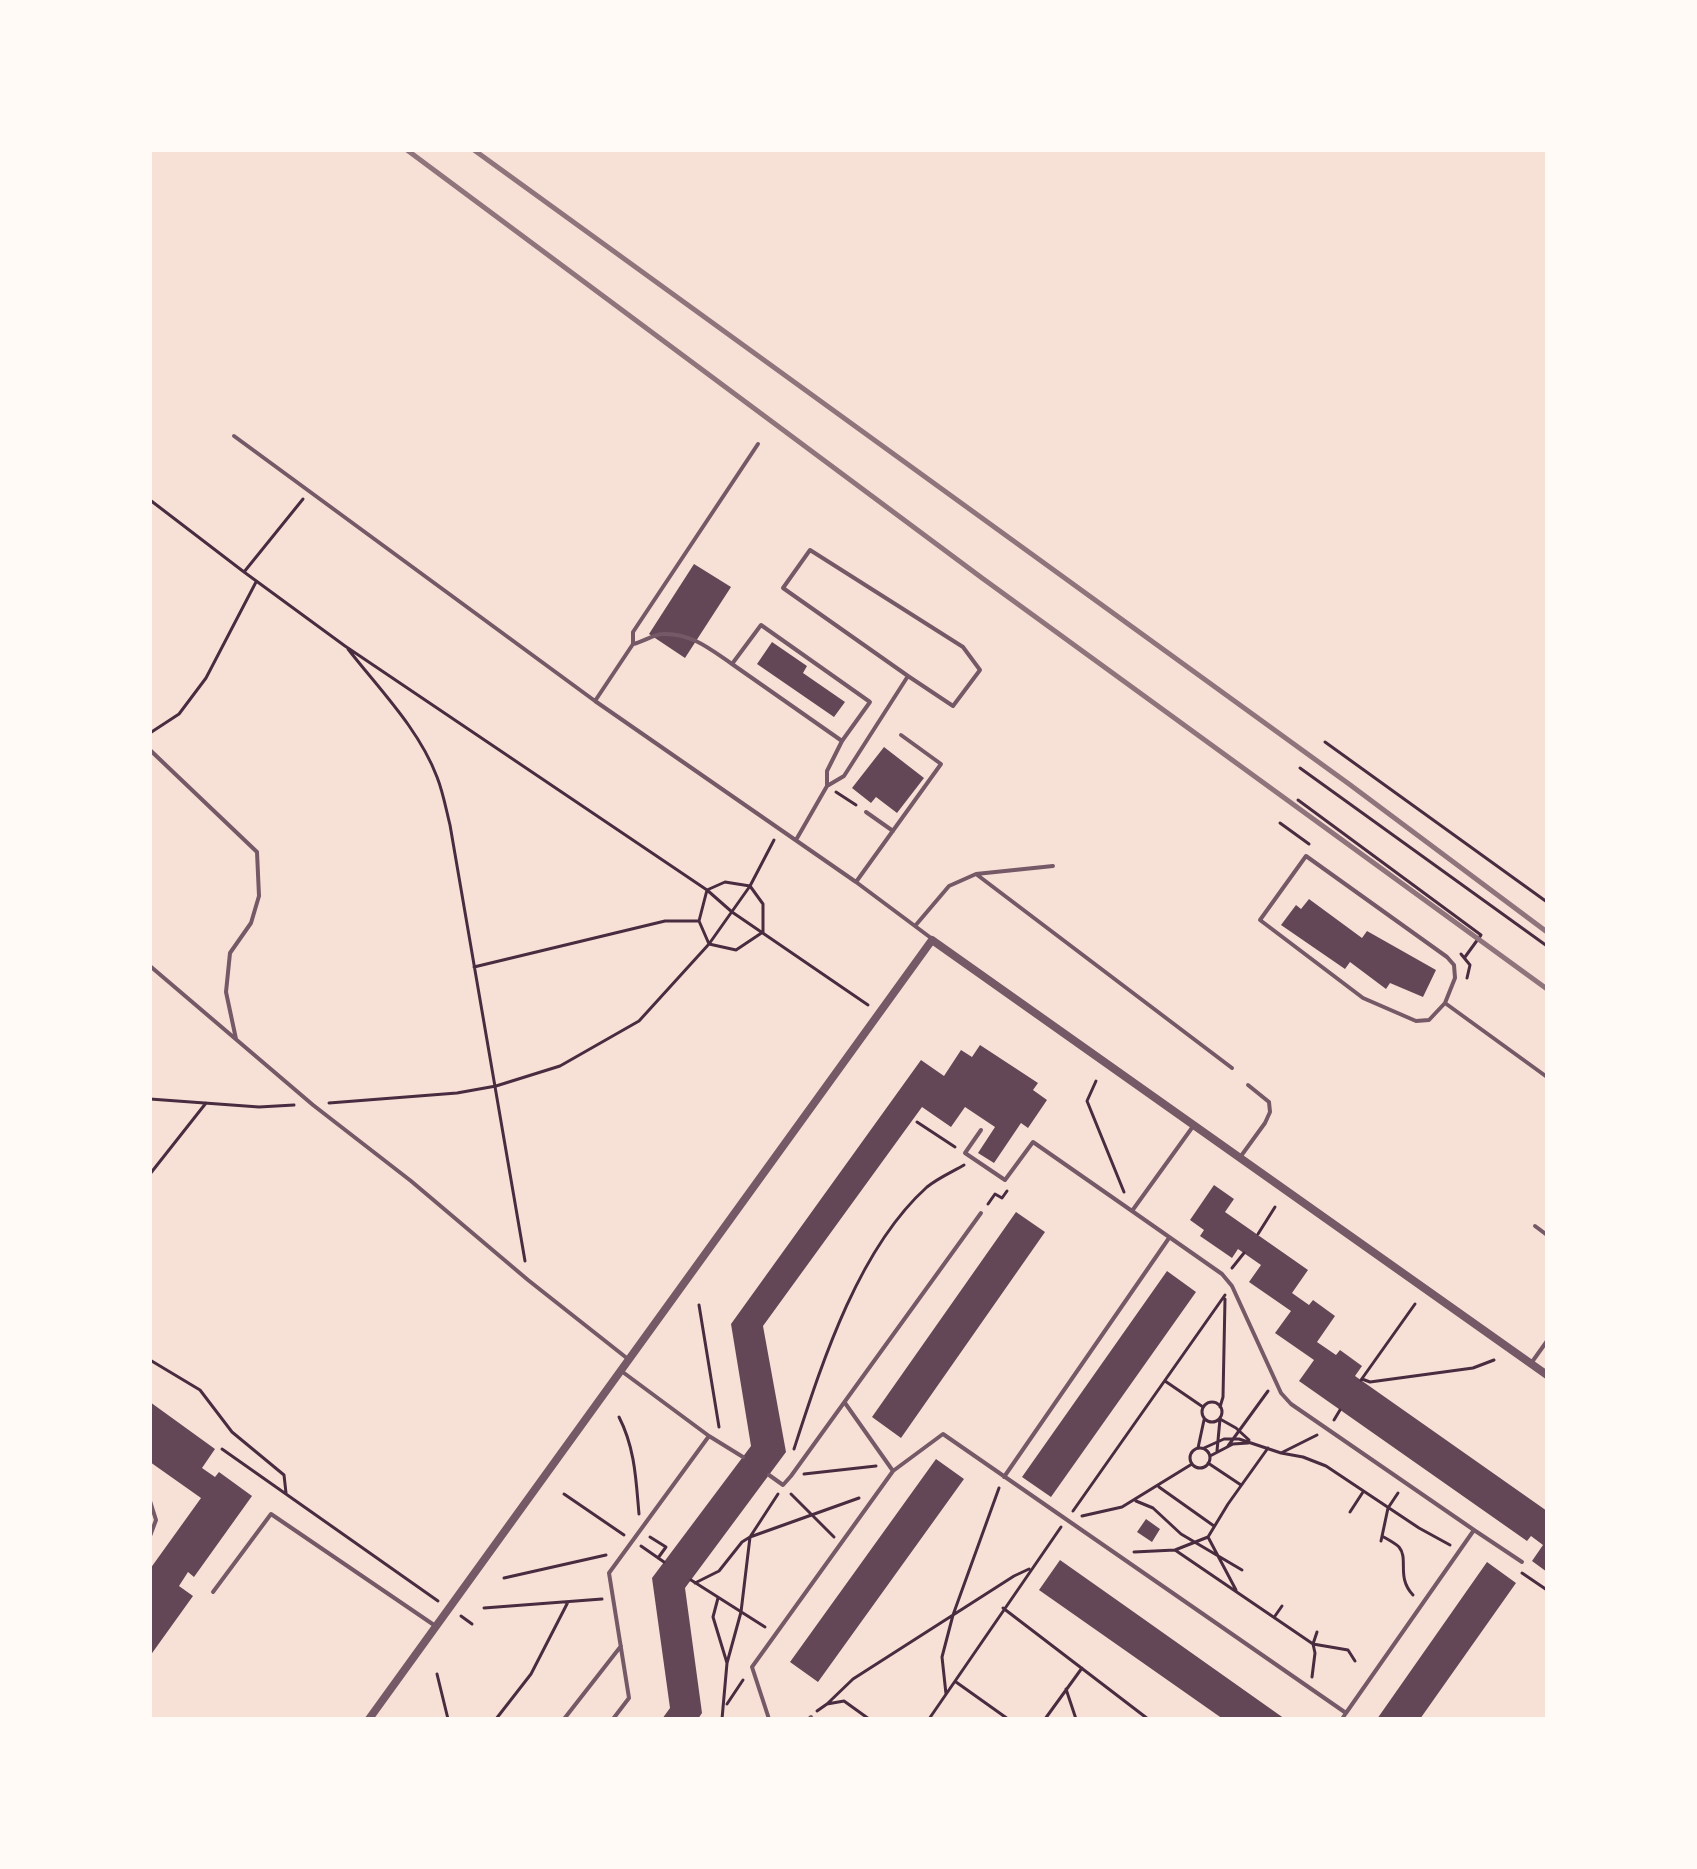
<!DOCTYPE html>
<html>
<head>
<meta charset="utf-8">
<style>
  body { margin:0 }
  #map { position:relative; width:1697px; height:1869px; overflow:hidden; background:#f7e1d7; font-family:Ubuntu,sans-serif }
  canvas { display:block }
  .frame { position:absolute; inset:0; border:152px solid #fffaf5; pointer-events:none }
</style>
</head>
<body>
<div id="map">
<canvas width="1697" height="1869"></canvas>
<div class="frame"></div>
</div>
<script>
const ctx = document.querySelector('canvas').getContext('2d');
ctx.lineJoin = 'round';
function paint(path, color) { ctx.fillStyle = color; ctx.fill(path, 'evenodd'); }
function trace(path, color, width, dash) { ctx.strokeStyle = color; ctx.lineWidth = width; ctx.lineCap = dash ? 'butt' : 'round'; ctx.setLineDash(dash || []); ctx.stroke(path); }
paint(new Path2D(`
  M694,564L731,587L685,658L649,634Z
  M772,642L807,666L803,673L845,702L834,717L757,664Z
  M884,747L924,778L897,813L876,797L871,803L852,788Z
  M1309,899L1362,938L1367,931L1436,970L1423,997L1390,983L1386,989L1350,962L1345,969L1281,925L1296,905L1301,909Z
  M980,1045L1038,1083L1033,1090L1047,1100L1028,1128L1021,1123L994,1163L978,1153L995,1127L965,1107L951,1127L922,1107L763,1326L786,1452L685,1588L702,1713L698,1719H662L670,1708L652,1578L751,1446L731,1324L921,1060L944,1076L961,1050L972,1057Z
  M1214,1185L1234,1199L1225,1212L1308,1270L1292,1293L1309,1305L1313,1300L1335,1316L1317,1342L1336,1355L1340,1350L1362,1366L1355,1376L1547,1511V1572L1532,1561L1543,1545L1531,1536L1527,1541L1299,1381L1314,1360L1275,1333L1291,1311L1249,1282L1261,1265L1238,1249L1232,1258L1200,1236L1204,1230L1190,1220Z
  M1016,1212L1045,1232L901,1438L872,1417Z
  M1167,1271L1196,1292L1051,1497L1022,1477Z
  M150,1402L215,1449L202,1468L215,1477L219,1472L252,1496L194,1577L188,1572L179,1586L193,1596L150,1656V1569L201,1498L150,1462Z
  M936,1459L964,1479L818,1682L790,1662Z
  M1146,1519L1160,1529L1152,1542L1137,1532Z
  M1060,1560L1121,1603L1285,1719H1223L1039,1590Z
  M1487,1562L1516,1583L1420,1719H1377Z`), '#644757');
trace(new Path2D(`
  M150,500L244,572L303,499
  M244,572L345,646L707,890L732,912L868,1005
  M348,649C379,689 419,729 437,777C443,792 446,809 450,825L525,1261
  M150,733L179,714L206,678L256,582
  M1325,742L1547,902
  M1300,768L1547,946
  M836,792L856,805
  M1298,800L1481,935L1465,957
  M1280,823L1309,844
  M725,882L750,886L763,904V932L736,950L709,944L699,921L707,890Z
  M1461,954L1470,965L1467,978
  M474,967L665,921H699
  M1096,1081L1087,1101L1124,1192
  M150,1099L259,1107L294,1105
  M329,1103L457,1093L496,1086L560,1066L639,1021L709,944L750,886L774,840
  M917,1122L955,1147
  M150,1174L206,1103
  M988,1204L995,1194L1002,1198L1007,1191
  M1258,1234L1275,1207
  M1232,1268L1244,1253
  M699,1305L719,1427
  M150,1360L200,1390L232,1432L284,1475L286,1493
  M1362,1379L1370,1382L1473,1368L1494,1360
  M1361,1380L1415,1304
  M1165,1381L1203,1407
  M1202 1412a10 10 0 1 1 20 0a10 10 0 1 1-20 0Z
  M1220,1407L1223,1397L1225,1299
  M619,1417C635,1448 636,1480 639,1514
  M1334,1420L1340,1410
  M1228,1446L1268,1391
  M1198,1448L1204,1420
  M1204,1448L1224,1439H1239L1281,1453L1303,1457L1326,1466L1419,1528L1450,1545
  M1190 1458a10 10 0 1 1 20 0a10 10 0 1 1-20 0Z
  M222,1449L438,1601
  M794,1449C822,1363 858,1249 927,1187C938,1178 952,1172 964,1165
  M1217,1451L1220,1419L1236,1428L1249,1440
  M1281,1453L1317,1435
  M1210,1456L1233,1444L1248,1443
  M1208,1463L1241,1485
  M804,1474L876,1466
  M1159,1487L1214,1526
  M564,1494L624,1535
  M791,1494L834,1537
  M1136,1501L1153,1508L1181,1534L1242,1570
  M1073,1511L1225,1295
  M1350,1512L1363,1492
  M1082,1516L1122,1507L1192,1464
  M1382,1536C1387,1539 1395,1543 1399,1547C1409,1559 1396,1577 1413,1595
  M650,1537L666,1547L658,1558
  M1208,1537L1236,1590
  M1381,1541L1388,1508L1398,1493
  M641,1546L664,1562
  M1175,1550L1313,1644L1315,1653L1312,1677
  M1134,1552L1175,1550L1208,1537L1228,1504L1268,1448
  M1522,1573L1547,1590
  M504,1578L606,1555
  M691,1580L765,1627
  M695,1583L719,1571L742,1542L750,1537L859,1498
  M718,1598L713,1617L727,1663
  M484,1608L602,1599
  M1003,1608L1148,1719
  M461,1616L472,1624
  M1275,1616L1282,1606
  M1317,1632L1313,1644L1348,1650L1355,1661
  M437,1674L448,1719
  M956,1682L1008,1719
  M1066,1689L1076,1719
  M946,1694L942,1657L953,1615L999,1488
  M727,1704L743,1680
  M827,1704L853,1679L1014,1576L1029,1569
  M817,1711L827,1704L844,1701L869,1719
  M496,1719L531,1674L568,1602
  M722,1719L727,1663L741,1612L750,1537L778,1494
  M929,1719L1061,1527
  M1045,1719L1082,1668`), '#4a2c40', 3);
trace(new Path2D(`
  M234,436L595,701L856,882L931,938
  M633,644C643,642 654,634 663,634C691,633 710,649 732,664
  M595,701L633,644V632L758,444
  M150,750L257,852L259,896L251,923L230,953L226,992L236,1039
  M827,786L844,776L908,676L783,588L810,550L963,647L980,670L953,706L908,676
  M866,812L893,831
  M796,840L827,786V771L842,741L870,702L761,625L732,664L842,741
  M1306,856L1447,957L1454,965L1455,978L1445,1003L1429,1020L1416,1021L1363,998L1260,920Z
  M976,874L1053,866
  M856,882L941,764L901,735
  M915,926L949,886L976,874L1232,1068
  M150,966L313,1105L411,1181L528,1280L628,1359
  M1445,1003L1547,1077
  M1194,1125L1132,1211L1222,1274L1232,1286L1281,1393L1291,1404L1474,1530L1346,1713
  M981,1130L965,1153L1005,1180L1033,1142L1132,1211
  M1241,1156L1265,1123L1270,1112L1269,1102L1248,1085
  M1535,1226L1547,1235
  M1532,1362L1547,1341
  M845,1403L893,1471
  M709,1436L743,1457
  M769,1475L783,1485L791,1476L981,1213
  M1004,1477L1169,1238
  M150,1501L156,1520L150,1536
  M1474,1530L1522,1562
  M213,1592L271,1514L434,1625
  M564,1719L621,1646
  M613,1719L629,1698L609,1573L709,1436L620,1370
  M769,1719L752,1667L893,1471L943,1434L1346,1713L1342,1719
  M809,1719L811,1717`), '#755966', 4);
trace(new Path2D(`
  M369,1719L932,940L1547,1375`), '#755966', 8);
trace(new Path2D(`
  M407,150L982,578L1547,989
  M474,150L1349,784L1547,932`), '#8f747c', 5);
</script>
</body>
</html>
